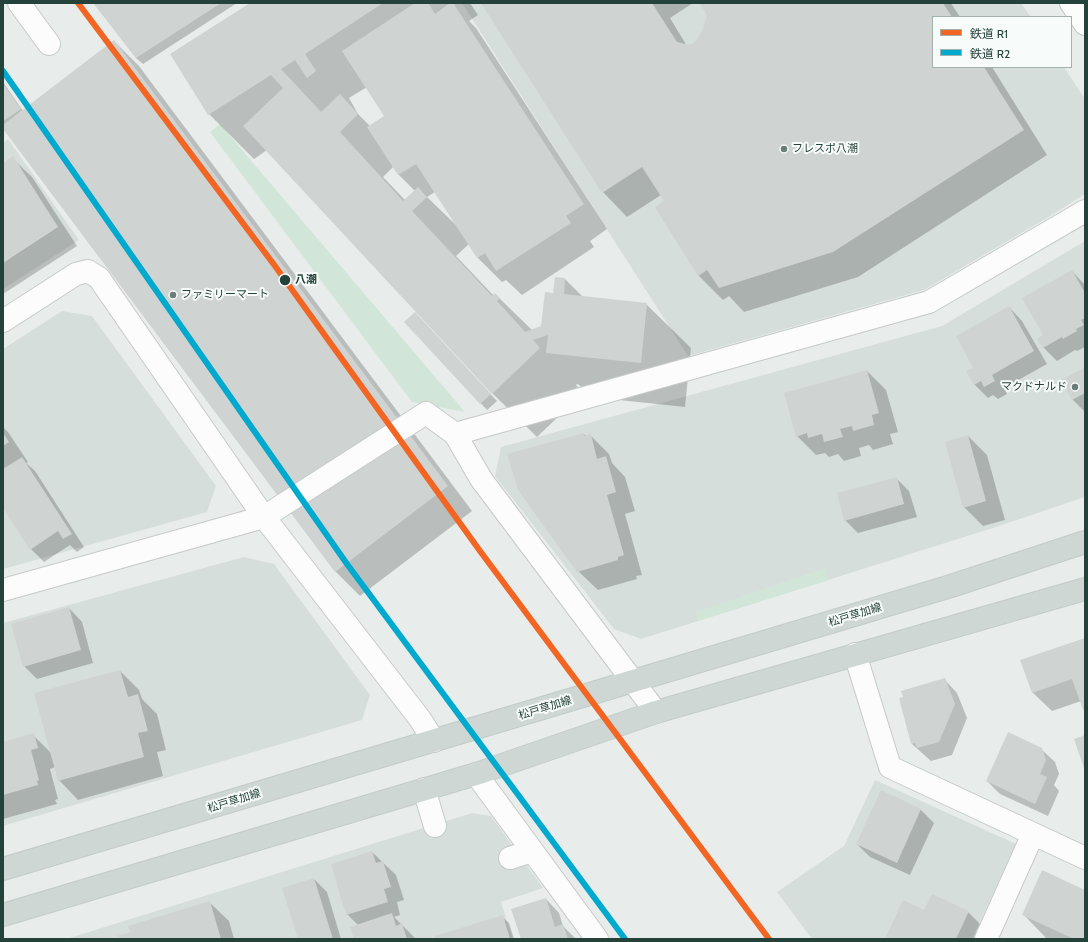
<!DOCTYPE html>
<html>
<head>
<meta charset="utf-8">
<style>
  body { margin:0 }
  #map { position:relative; width:1088px; height:942px; overflow:hidden; background:#e8edeb; font-family:Cabin,"Noto Sans JP",sans-serif }
  canvas { display:block }
  .frame { position:absolute; inset:0; border:4px solid #24423a; pointer-events:none }
  .legend { position:absolute; left:932px; top:16px; width:140px; height:52px; box-sizing:border-box; background:#f7fbf9; border:1px solid #a3b1ad; margin:0; padding:5px 7px; list-style:none; font-size:12px; color:#24423a }
  .legend li { display:flex; align-items:center; gap:8px; height:20px }
  .legend b { width:20px; border:1px solid #a3b1ad }
</style>
</head>
<body>
<div id="map">
<canvas width="1088" height="942"></canvas>
<div class="frame"></div>
<ul class="legend">
<li><b style="height:5px;background:#f26522"></b>鉄道 R1</li>
<li><b style="height:5px;background:#00a9ce"></b>鉄道 R2</li>
</ul>
</div>
<script>
const ctx = document.querySelector('canvas').getContext('2d');
ctx.lineJoin = 'round';
function paint(path, color) { ctx.fillStyle = color; ctx.fill(path, 'evenodd'); }
function trace(path, color, width, dash) { ctx.strokeStyle = color; ctx.lineWidth = width; ctx.lineCap = dash ? 'butt' : 'round'; ctx.setLineDash(dash || []); ctx.stroke(path); }
function label(font, color, halo, rows, align = 'center') {
  ctx.font = font + ' Cabin,"Noto Sans JP",sans-serif'; ctx.lineWidth = 4; ctx.setLineDash([]); ctx.textBaseline = 'middle'; ctx.strokeStyle = halo; ctx.fillStyle = color; for (const [text, x, y, turn = 0] of rows) {
    ctx.save(); ctx.translate(x, y); ctx.rotate((+turn || 0) * Math.PI / 180); ctx.textAlign = isNaN(turn) ? turn : align; if (halo) ctx.strokeText(text, 0, 0); ctx.fillText(text, 0, 0); ctx.restore();
  }
}
paint(new Path2D(`
  M462,3H1021L1031,17H933V67H1064L1085,99V194L1047,218L924,290L688,356Z
  M8,139L79,240L3,289V143Z
  M1085,241V497L999,526L641,639L614,629L495,476L501,447L942,326Z
  M62,311L92,316L216,486L207,512L3,569V349Z
  M244,557L274,564L370,695L362,720L3,826V623Z
  M875,780L1016,844L972,939H812L777,892L844,846Z
  M472,813L491,816L543,888L501,902L513,939H66Z`), '#d6dedb');
paint(new Path2D(`
  M220,124L465,412L412,402L210,132Z
  M826,568L829,580L698,621L696,612Z`), '#d1e6d8');
paint(new Path2D(`
  M94,3H237L143,64L136,58Z
  M251,3H470L478,15L469,21L476,28L607,229L590,241L594,247L522,295L506,280L502,282L478,258L469,244L456,256L494,296L495,294L532,330L542,327L554,294L565,279L583,297L646,304L691,348L685,407L591,397L578,384L576,385L583,393L537,437L492,393L267,150L254,159L209,114L171,54ZM367,87L386,116L370,126L358,114L349,98ZM393,167L399,175L415,191L405,200L383,177ZM435,192L456,224H455L427,197Z
  M482,3H693L670,18L687,46H690L697,41L704,30L708,15L703,3H951L960,17H933V67H992L1047,155L858,277L744,312L729,296L723,300L699,276L656,208L665,202L661,195L627,217L603,192Z
  M114,41L139,66L472,511L360,596L335,571L5,130L3,131V82L23,111Z
  M12,158L32,177L77,246L3,294V164Z
  M1072,271L1085,285V347L1077,351L1075,350L1057,361L1044,348V336Z
  M1009,307L1022,321L1047,364L1004,388L1007,394L998,399L993,395L988,398L975,385L967,372L975,368Z
  M421,320L497,401L487,410L405,322Z
  M1085,368V412L1073,400L1062,381Z
  M867,371L886,390L898,432L890,434L893,444L873,450L869,445L859,448L861,456L844,461L838,454L829,457L825,453L816,455L797,436Z
  M3,427L8,432L28,462L26,463L35,471L84,547L77,552L70,545L44,562L31,549L3,506Z
  M583,434L586,436L590,435L609,454L612,463L625,477L635,511L625,514L642,575L636,576L637,579L598,590L578,571Z
  M968,436L987,455L1005,520L983,526L964,507Z
  M896,478L909,491L917,517L858,533L845,520Z
  M69,608L82,622L93,663L37,679L24,666Z
  M1085,639V710L1081,701L1052,711L1032,692Z
  M120,671L139,690L142,699L157,714L166,750L157,752L163,776L78,800L59,780L55,767L50,769L58,799L55,800L57,804L3,819V743L33,735L51,753Z
  M944,679L957,693L967,718L952,755L931,761L912,744Z
  M1041,749L1055,762L1059,774L1054,785L1059,791L1048,816L1000,794L987,781Z
  M882,791L921,810L934,823L910,875L870,857L857,844Z
  M372,852L396,875L404,900L397,902L400,915L394,917L416,939H355L358,925L347,914Z
  M314,879L327,892L341,939H299Z
  M1085,891V939H1047L1023,914Z
  M546,899L559,913L563,926L576,939H522Z
  M209,902L229,921L234,939H119Z
  M925,911L968,912L987,931L984,939H886Z
  M502,917L509,923L514,939H437Z`), '#0003');
paint(new Path2D(`
  M93,3H221L136,58Z
  M250,3H383L305,54L316,71L307,78L295,60L281,69L321,112L340,94L358,114L340,132L403,201L418,187L427,197L412,211L492,296L495,293L500,298L497,301L525,332L541,326L545,292L553,293L555,277L565,278L564,294L647,303L641,363L546,353L548,335L533,340L540,348L492,394L243,126L283,88L271,75L208,115L170,54Z
  M415,3H428L435,14L450,3H453L584,204L566,216L571,223L496,271L485,253L477,258L416,164L398,175L367,127L384,116L342,51Z
  M481,3H652L677,42L690,45L696,41L703,29L707,15L700,4L701,3H943L952,17H933V67H984L1024,130L833,252L719,288L707,270L698,276L655,207L664,201L642,167L602,193Z
  M114,40L448,486L335,572L3,129V125Z
  M3,84L21,109L3,121Z
  M13,156L58,227L3,263V163Z
  M1072,270L1085,293V318L1081,320L1084,325L1076,329L1077,331L1063,339L1062,337L1043,348L1037,339L1043,335L1022,298Z
  M1009,306L1034,351L992,375L995,381L984,387L981,381L974,385L966,371L973,368L956,336Z
  M415,312L491,394L480,404L404,322Z
  M1085,367V393L1072,400L1061,380Z
  M867,370L879,413L872,415L874,425L853,431L852,426L840,429L843,437L824,442L822,434L808,438L807,433L796,437L784,393Z
  M3,433L9,442L3,446Z
  M584,433V436L591,434L597,459L606,456L616,492L607,495L624,555L618,557V560L577,572L518,490L507,454Z
  M968,435L986,501L963,508L945,442Z
  M22,457L72,534L63,539L58,531L30,550L3,508V469Z
  M897,477L904,504L844,521L837,493Z
  M69,607L81,650L23,667L11,624Z
  M1085,638V709L1083,710L1072,679L1032,693L1020,660Z
  M120,670L128,697L138,694L148,731L138,733L144,757L58,781L34,693Z
  M945,678L955,704L939,742L917,748L915,743L911,744L899,698L903,697L901,691Z
  M1008,732L1042,748L1046,760L1040,774L1047,777L1035,804L986,781Z
  M34,733L38,748L31,750L39,780L37,781L38,785L3,795V742Z
  M1085,735V771L1074,739Z
  M881,790L921,809L897,863L856,844Z
  M372,851L376,863L383,861L391,887L384,889L388,902L346,915L331,864Z
  M1042,870L1085,890V939H1074L1022,915Z
  M314,878L333,939H298L282,888Z
  M932,894L969,911L956,939H885L903,900L924,910Z
  M546,898L555,927L563,924L568,939H521L511,909Z
  M210,901L221,939H118L117,936L130,932L128,926Z
  M392,913L396,926L402,923L407,939H354L350,927Z
  M503,915L510,939H436L435,936Z`), '#cfd4d2');
const minor = new Path2D(`
  M19,3L49,44
  M1071,3L1085,24
  M3,321L76,274L88,271L99,278L264,517L420,719L434,741
  M3,590L264,517L426,413L455,434
  M855,654L890,767L1085,858
  M656,712L481,479L455,434L929,302L1085,211
  M476,774L597,939
  M424,789L435,826
  M510,858L532,851
  M986,939L1033,834`);
const major = new Path2D(`
  M3,869L841,619L951,586L1085,542
  M3,915L476,774L656,712L1085,589`);
trace(minor, '#c5cac8', 24);
trace(major, '#c3ccc9', 24);
trace(minor, '#fcfcfc', 22);
trace(major, '#cfd7d5', 22);
trace(new Path2D(`
  M78,3L275,266L480,551L769,939`), '#f26522', 6);
trace(new Path2D(`
  M3,71L347,564L625,939`), '#00a9ce', 6);
for (const [x, y, r, color] of [
  [784,149,4,"#697e78"],
  [285,280,6,"#24423a"],
  [173,295,4,"#697e78"],
  [1075,387,4,"#697e78"]
]) { const dot = new Path2D(); dot.arc(x, y, r, 0, 2 * Math.PI); ctx.fillStyle = color; ctx.fill(dot); trace(dot, '#f7fbf9', 1.5); }
label('11px', '#24423a', '#f7fbf9', [
  ["フレスポ八潮",792,149],
  ["ファミリーマート",181,295],
  ["マクドナルド",1067,387,"right"]
], 'left');
label('bold 11px', '#24423a', '#f7fbf9', [
  ["八潮",295,280]
], 'left');
label('11px', '#24423a', '#f7fbf9', [
  ["松戸草加線",855,615,-17],
  ["松戸草加線",545,708,-17],
  ["松戸草加線",234,801,-17]
]);
</script>
</body>
</html>
